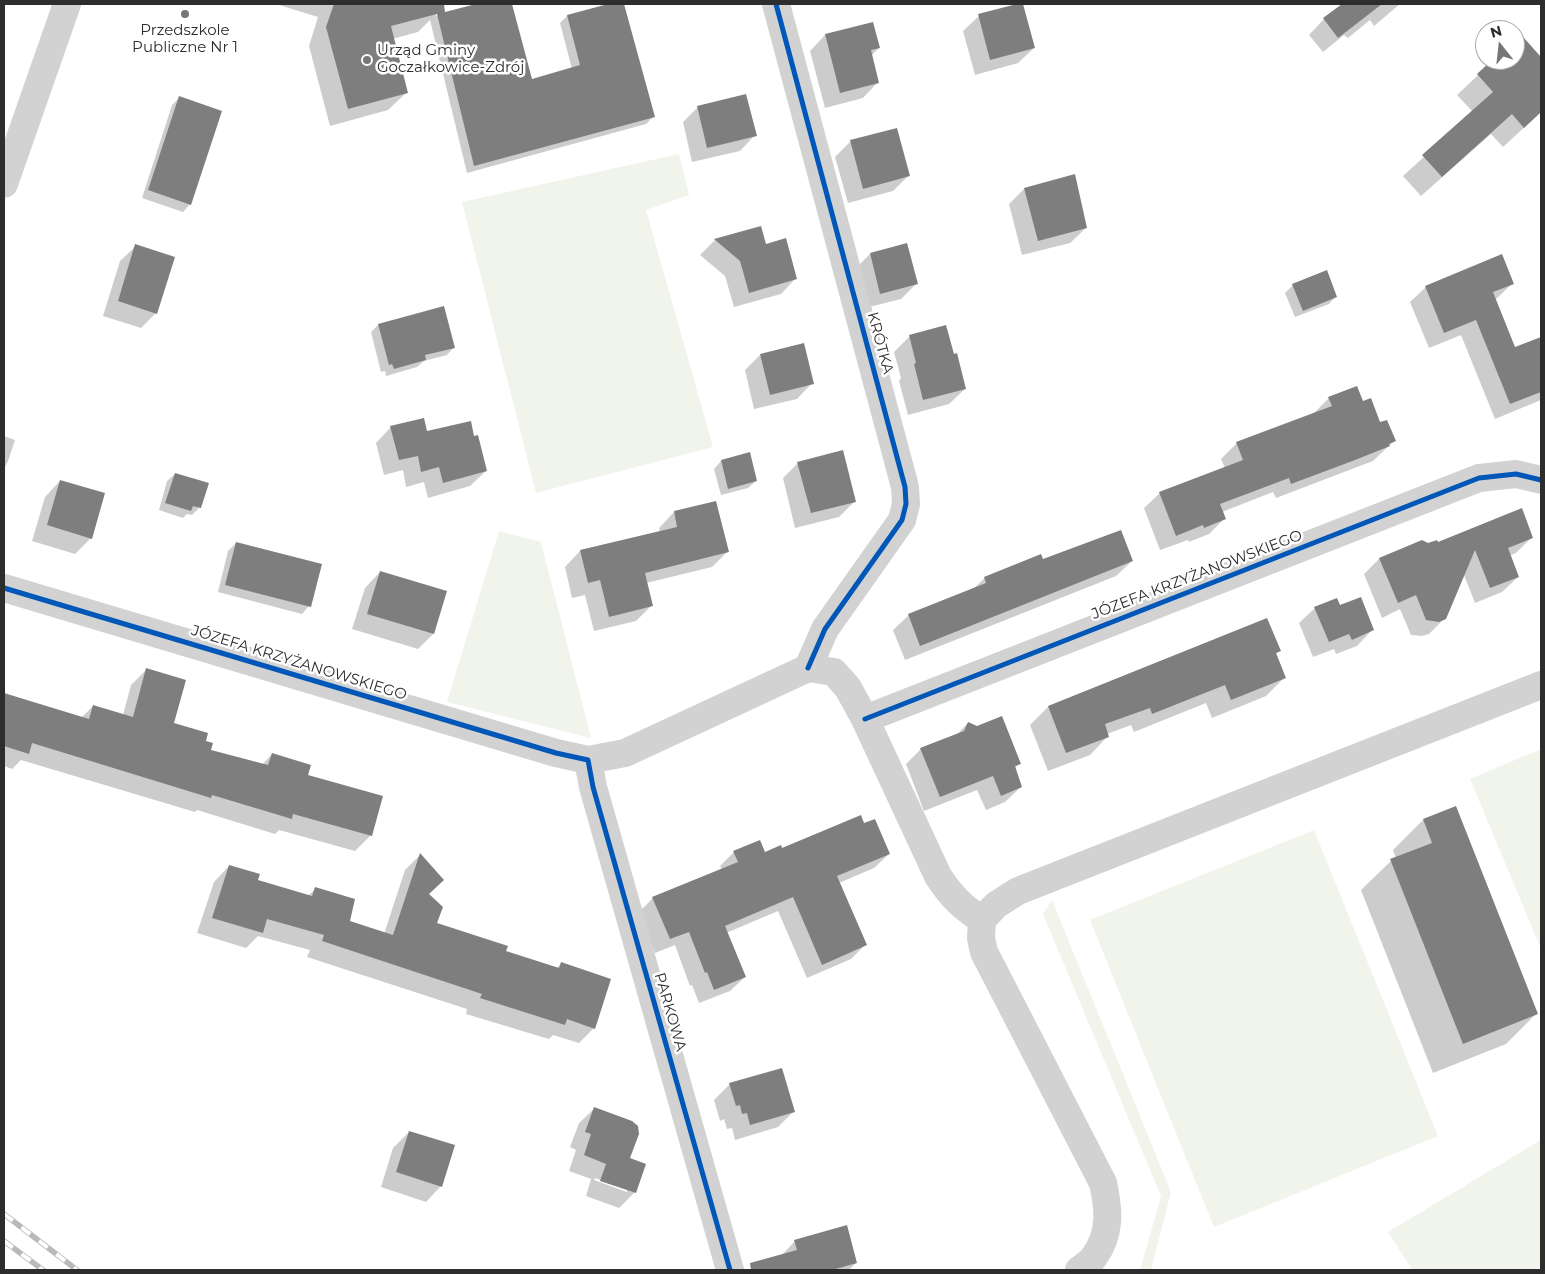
<!DOCTYPE html>
<html>
<head>
<meta charset="utf-8">
<style>
  body { margin:0 }
  #map { position:relative; width:1545px; height:1274px; overflow:hidden; background:#fff; font-family:Montserrat,sans-serif }
  canvas { display:block }
  .frame { position:absolute; inset:0; border:5px solid #2d2d2d; pointer-events:none }
  .north { position:absolute; left:1475px; top:20px; width:50px; height:50px; box-sizing:border-box; background:#fff; border:1px solid #ababab; border-radius:50%; rotate:344deg; font-size:14px; font-weight:700; line-height:20px; text-align:center; color:#2d2d2d }
  .north::after { content:''; display:block; margin:auto; width:18px; height:22px; background:#767676; clip-path:polygon(50% 0,100% 100%,50% 72%,0 100%) }
</style>
</head>
<body>
<div id="map">
<canvas width="1545" height="1274"></canvas>
<div class="frame"></div>
<div class="north">N</div>
</div>
<script>
const ctx = document.querySelector('canvas').getContext('2d');
ctx.lineJoin = 'round';
function paint(path, color) { ctx.fillStyle = color; ctx.fill(path, 'evenodd'); }
function trace(path, color, width, dash) { ctx.strokeStyle = color; ctx.lineWidth = width; ctx.lineCap = dash ? 'butt' : 'round'; ctx.setLineDash(dash || []); ctx.stroke(path); }
function label(font, color, halo, rows, align = 'center') {
  ctx.font = font + ' Montserrat,sans-serif'; ctx.lineWidth = 5; ctx.setLineDash([]); ctx.textBaseline = 'middle'; ctx.strokeStyle = halo; ctx.fillStyle = color; for (const [text, x, y, turn = 0] of rows) {
    ctx.save(); ctx.translate(x, y); ctx.rotate((+turn || 0) * Math.PI / 180); ctx.textAlign = isNaN(turn) ? turn : align; if (halo) ctx.strokeText(text, 0, 0); ctx.fillText(text, 0, 0); ctx.restore();
  }
}
paint(new Path2D(`
  M679,154L689,195L646,210L713,447L536,493L462,202Z
  M499,531L541,542L591,738L447,702Z
  M1541,749V949L1470,779Z
  M1314,830L1438,1136L1214,1227L1090,920Z
  M1052,900L1171,1192L1151,1270H1140L1161,1196L1043,914Z
  M1541,1140V1270H1412L1388,1232Z`), '#f1f4eb');
paint(new Path2D(`
  M276,4H433L436,16L481,4H511L531,80L572,69L560,23L567,16L612,4H623L653,117L646,124L467,173L430,20L418,32L392,39L407,92L388,110L330,126L309,46L318,17Z
  M1022,4L1034,48L1018,63L975,75L963,31L979,16Z
  M1344,4H1400L1374,26L1370,20L1348,38L1344,35L1323,52L1309,35L1324,19Z
  M825,35L879,48L871,56L878,82L863,98L825,108L810,51Z
  M1521,36L1541,59V112L1503,147L1491,134L1421,196L1403,176L1473,112L1457,95L1494,60H1515V41Z
  M179,98L190,204L183,212L142,198L172,105Z
  M698,107L755,135L740,151L692,162L683,122Z
  M851,141L908,176L893,191L848,203L835,157Z
  M1024,189L1086,228L1070,243L1022,255L1009,204Z
  M715,240L765,245L796,278L781,294L734,307L725,276L700,255Z
  M136,246L156,313L141,328L103,316L120,261Z
  M870,254L916,284L901,299L865,308L855,269Z
  M1513,283L1495,300L1515,349L1541,338V400L1495,419L1461,335L1429,348L1410,302L1426,287Z
  M1293,285L1336,296L1329,304L1295,317L1285,293Z
  M378,325L454,347L447,355L424,361L417,367L386,376L385,371L381,372L371,332Z
  M910,336L965,389L949,404L908,415L899,381L901,378L894,352Z
  M760,355L812,383L797,399L754,409L745,370Z
  M1329,398L1362,403L1394,441L1373,461L1276,498L1273,492L1222,512L1224,519L1209,534L1189,542L1188,540L1160,550L1144,508L1160,493L1225,468L1221,459L1237,443L1313,414Z
  M391,427L473,438L486,471L470,486L428,498L424,482L406,487L403,470L384,475L376,443Z
  M4,436L15,440L8,461L4,469Z
  M749,454L756,481L748,488L721,495L714,469L721,461Z
  M798,463L855,501L839,517L795,528L783,478Z
  M175,474L200,507L192,515L187,514L183,518L159,510L167,481Z
  M60,481L91,538L75,554L32,541L45,497Z
  M715,502L727,552L712,567L646,583L652,605L636,621L594,631L585,595L572,598L565,567L580,551L660,532L659,528L674,512Z
  M1532,537L1516,553L1509,556L1518,577L1502,592L1475,603L1464,575L1445,618L1429,634L1422,636L1411,635L1400,609L1382,618L1364,574L1379,559L1422,541L1428,545Z
  M236,543L309,606L302,614L218,592L228,551Z
  M1042,561H1132L1116,576L905,660L893,630L909,615L972,590L985,578Z
  M380,572L445,592L433,634L418,649L352,629L365,588Z
  M1339,607L1372,630L1357,646L1336,654L1334,649L1313,657L1299,623L1315,608Z
  M1279,650L1275,655L1284,678L1266,696L1212,718L1206,703L1134,732L1131,725L1107,734L1108,736L1090,755L1048,771L1030,725L1048,707Z
  M146,670L172,723L205,742L210,750L262,765L272,754L306,776L371,835L355,851L279,830L275,834L197,810L195,812L21,760L12,769L4,766V694L81,718L93,706L123,715L131,685Z
  M968,723L1019,764L1014,769L1021,787L1005,802L986,810L977,790L924,811L906,764L921,749L956,735Z
  M1455,808L1536,1014L1506,1044L1433,1073L1361,890L1391,861L1396,858L1393,850L1423,820Z
  M863,825L889,854L874,868L839,883L865,945L851,959L807,978L778,911L726,933L745,977L730,991L699,1003L692,985L690,986L675,945L655,953L639,912L653,898L722,870L720,866L734,852L764,853L782,850Z
  M420,855L436,924L505,952L557,968L561,964L594,1028L579,1043L553,1035L549,1039L466,1014L467,1009L307,957L310,950L258,936L246,948L197,933L214,882L229,866L257,881L308,896L315,889L348,922L384,934L405,870Z
  M730,1084L793,1112L778,1127L735,1140L732,1128L727,1129L724,1119L720,1121L714,1100Z
  M595,1108L628,1159L644,1165L634,1193L619,1208L586,1196L591,1179L569,1171L576,1150L570,1147L579,1123ZM595,1178L627,1189V1192L594,1180Z
  M409,1132L441,1186L426,1202L381,1187L393,1148Z
  M795,1241L856,1263L849,1270H774L780,1257Z`), '#0003');
paint(new Path2D(`
  M334,4H444L445,12L476,4H512L532,79L580,65L567,15L608,4H624L655,117L474,166L437,14L391,26L408,93L348,109L326,27Z
  M1017,4H1023L1035,48L990,60L978,14Z
  M1342,4H1382L1338,38L1323,18Z
  M873,22L880,48L871,50L879,83L840,93L825,34Z
  M1515,28L1541,57V112L1524,128L1512,114L1442,177L1422,155L1493,92L1477,74L1492,60H1515Z
  M746,94L757,136L707,148L697,106Z
  M179,96L222,111L191,205L148,190Z
  M897,128L910,176L863,189L850,140Z
  M1075,174L1087,228L1038,241L1024,188Z
  M761,226L766,244L786,238L797,279L749,293L740,261L714,239Z
  M907,243L918,284L880,294L870,253Z
  M135,244L175,257L157,314L118,301Z
  M1502,254L1514,284L1493,292L1515,347L1541,337V392L1510,404L1476,320L1444,333L1425,286Z
  M1327,270L1337,297L1303,311L1292,284Z
  M444,306L455,348L425,355L426,360L394,369L392,364L389,365L378,324Z
  M946,325L954,354L957,353L966,389L923,400L914,364L916,363L909,335Z
  M804,343L814,384L770,395L760,354Z
  M1357,386L1363,401L1371,398L1380,422L1387,420L1396,441L1389,444L1390,446L1355,460L1291,484L1289,478L1220,504L1226,519L1204,528L1203,525L1176,536L1159,492L1243,460L1236,442L1332,406L1328,397Z
  M424,418L427,431L471,421L474,436L478,435L487,471L443,483L439,467L421,472L418,456L399,460L390,426Z
  M843,450L856,502L811,513L797,462Z
  M750,452L757,481L728,489L721,460Z
  M175,473L209,483L201,508L193,506L191,511L165,503Z
  M60,480L105,493L92,539L47,525Z
  M716,501L729,552L645,573L653,606L609,617L600,580L588,583L580,550L677,527L674,511Z
  M1522,508L1533,538L1508,548L1519,577L1490,588L1475,550L1446,619L1439,622L1426,620L1416,595L1398,603L1379,558L1422,540L1428,543L1437,540L1438,542Z
  M1121,530L1133,561L920,646L908,614L986,583L984,577L1041,554L1043,559Z
  M236,542L322,564L311,607L225,585Z
  M380,571L447,591L434,634L367,614Z
  M1361,597L1374,630L1352,640L1349,634L1329,642L1314,607L1337,598L1340,605Z
  M1267,618L1281,651L1276,653L1286,678L1231,700L1225,685L1152,714L1150,708L1105,724L1109,737L1066,753L1048,706Z
  M146,668L186,680L174,723L208,733L206,741L213,743L211,750L268,765L272,753L311,765L308,775L383,796L372,836L293,814L292,819L212,795L211,798L32,743L29,754L4,746V693L89,719L93,705L133,717Z
  M1002,716L1021,764L1015,766L1022,787L1001,796L993,776L940,797L920,748L964,731L968,722L977,726Z
  M1456,806L1538,1014L1463,1044L1390,859L1432,843L1423,819Z
  M861,815L864,823L875,819L890,854L837,876L867,945L822,965L793,897L725,926L746,977L714,990L707,972L705,973L689,932L670,939L652,897L738,862L733,851L760,840L765,852L781,845L782,848Z
  M420,853L444,880L429,894L443,907L437,923L508,946L506,951L559,968L561,962L611,979L595,1029L567,1019L565,1025L480,998L482,994L322,941L324,935L267,919L263,933L212,918L229,865L260,874L258,880L312,896L315,887L355,899L350,921L393,935Z
  M782,1068L795,1112L750,1125L747,1113L742,1114L740,1105L736,1106L729,1083Z
  M594,1107L632,1121L638,1126L639,1134L630,1158L646,1164L636,1193L600,1181L606,1164L584,1155L591,1134L585,1132Z
  M409,1131L455,1145L442,1187L396,1172Z
  M847,1225L857,1263L832,1270H751L750,1263L797,1250L794,1240Z`), '#7e7e7e');
trace(new Path2D(`
  M776,4L905,487L906,504L902,520L825,629L808,668
  M4,184L67,4
  M4,588L556,753L588,760L625,753L808,668L834,672L848,688L865,719L938,876C951,896 962,907 982,920
  M865,719L1479,478L1516,474L1541,480
  M588,760L593,787L730,1270
  M982,920L996,905L1018,891L1541,685
  M982,920L981,938L984,952L1103,1183C1109,1210 1111,1234 1094,1257C1091,1262 1084,1266 1079,1270`), '#d2d2d2', 28);
const rail = new Path2D(`
  M4,1214L77,1270
  M4,1241L43,1270`);
trace(rail, '#b9b9b9', 5.5);
trace(rail, '#fff', 4, [11]);
trace(new Path2D(`
  M776,4L905,487L906,504L902,520L825,629L808,668
  M4,588L556,753L588,760L593,787L730,1270
  M865,719L1479,478L1516,474L1541,480`), '#0057b8', 5);
for (const [x, y, r, color] of [
  [185,14,5,"#767676"],
  [367,60,5,"#767676"]
]) { const dot = new Path2D(); dot.arc(x, y, r, 0, 2 * Math.PI); ctx.fillStyle = color; ctx.fill(dot); trace(dot, '#fff', 2); }
label('15px', '#2d2d2d', '#fff', [
  ["Przedszkole",185,31],
  ["Publiczne Nr 1",185,48],
  ["Urząd Gminy",377,51,"left"],
  ["Goczałkowice-Zdrój",377,68,"left"]
]);
label('15px', '#2d2d2d', '#fff', [
  ["KRÓTKA",880,343,75],
  ["JÓZEFA KRZYŻANOWSKIEGO",1197,575,-21],
  ["JÓZEFA KRZYŻANOWSKIEGO",299,663,17],
  ["PARKOWA",670,1012,74]
]);
</script>
</body>
</html>
